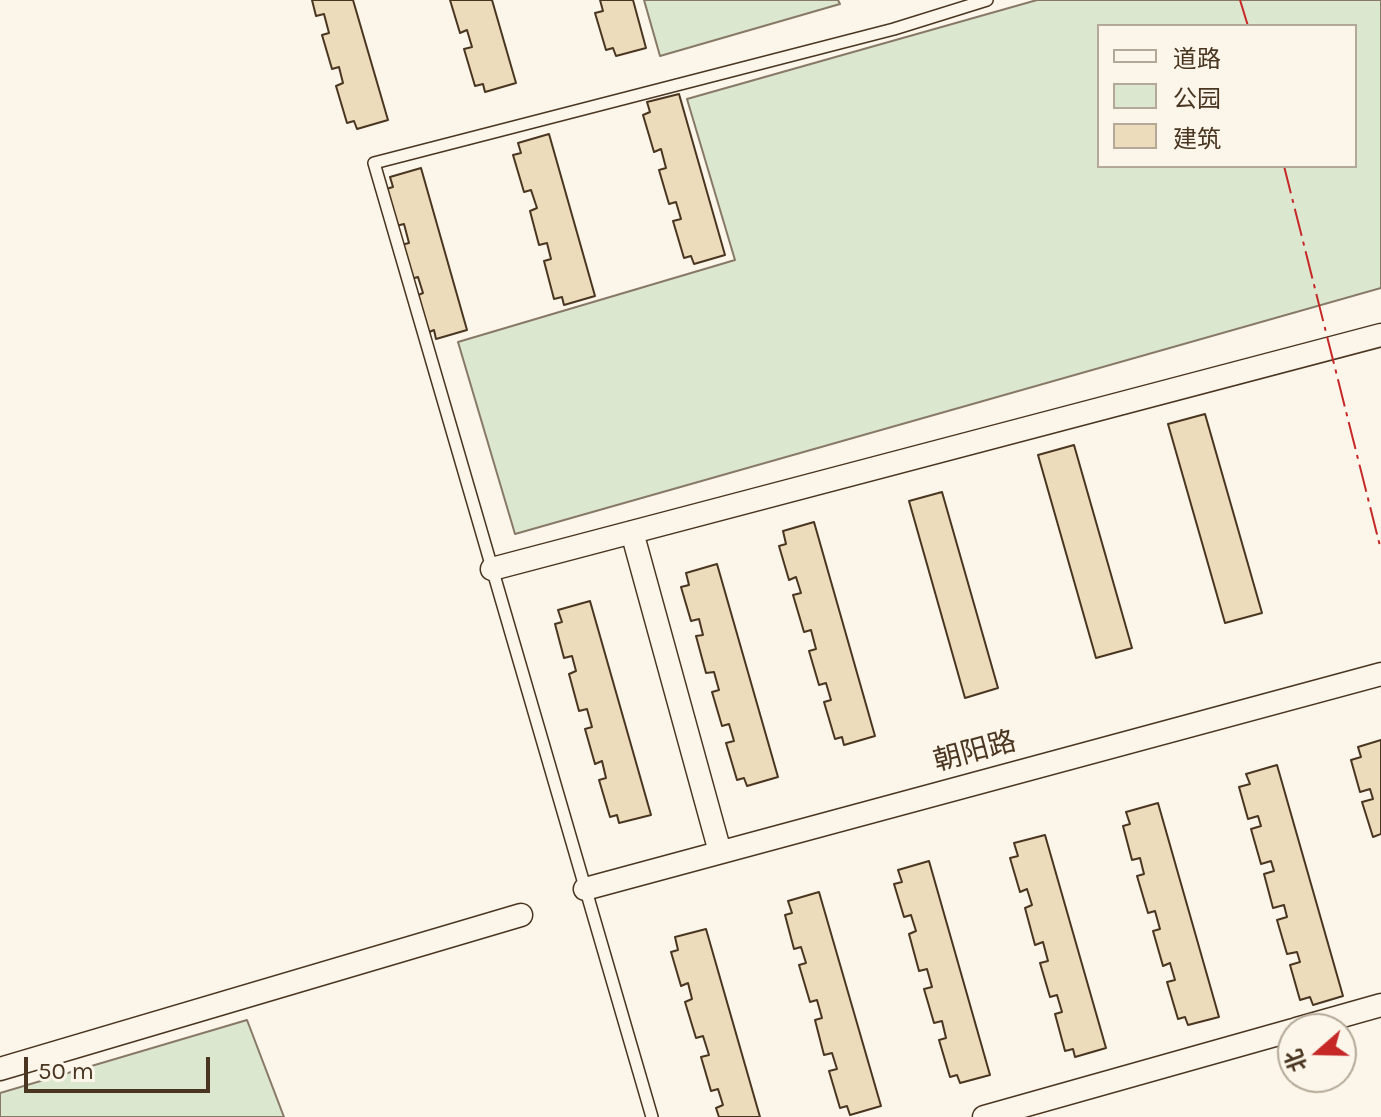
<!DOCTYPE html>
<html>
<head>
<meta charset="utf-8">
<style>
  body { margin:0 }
  #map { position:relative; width:1381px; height:1117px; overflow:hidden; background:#fbf6e9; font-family:Karla,"Noto Sans SC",sans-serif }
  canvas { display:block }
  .legend { position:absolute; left:1097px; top:24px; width:260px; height:144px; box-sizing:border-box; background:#fbf6e9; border:2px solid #b4a999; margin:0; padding:10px 14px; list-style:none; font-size:24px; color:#4a3520 }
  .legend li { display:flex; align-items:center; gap:16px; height:40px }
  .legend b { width:40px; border:2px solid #b4a999 }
  .north { position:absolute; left:1277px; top:1013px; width:80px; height:80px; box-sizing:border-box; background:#fbf6e9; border:2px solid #b4a999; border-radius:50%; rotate:250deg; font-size:22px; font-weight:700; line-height:32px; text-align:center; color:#4a3520 }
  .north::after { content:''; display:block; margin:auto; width:28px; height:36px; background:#c62828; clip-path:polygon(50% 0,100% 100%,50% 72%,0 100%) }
  .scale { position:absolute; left:24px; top:1057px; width:186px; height:36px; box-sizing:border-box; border:4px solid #4a3520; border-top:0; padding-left:10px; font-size:24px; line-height:28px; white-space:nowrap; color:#4a3520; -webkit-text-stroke:6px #fbf6e9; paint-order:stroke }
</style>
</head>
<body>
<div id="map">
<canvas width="1381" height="1117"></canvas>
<ul class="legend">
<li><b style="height:10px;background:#fbf6e9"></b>道路</li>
<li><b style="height:22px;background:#dce7d0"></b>公园</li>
<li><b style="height:22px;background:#ecdcbc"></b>建筑</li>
</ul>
<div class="north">北</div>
<div class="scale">50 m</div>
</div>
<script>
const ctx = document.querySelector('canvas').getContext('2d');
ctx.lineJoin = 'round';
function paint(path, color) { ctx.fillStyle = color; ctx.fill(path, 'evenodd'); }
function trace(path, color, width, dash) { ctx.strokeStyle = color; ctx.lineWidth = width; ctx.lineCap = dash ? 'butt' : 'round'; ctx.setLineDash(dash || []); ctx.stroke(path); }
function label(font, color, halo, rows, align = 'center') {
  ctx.font = font + ' Karla,"Noto Sans SC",sans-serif'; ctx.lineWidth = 6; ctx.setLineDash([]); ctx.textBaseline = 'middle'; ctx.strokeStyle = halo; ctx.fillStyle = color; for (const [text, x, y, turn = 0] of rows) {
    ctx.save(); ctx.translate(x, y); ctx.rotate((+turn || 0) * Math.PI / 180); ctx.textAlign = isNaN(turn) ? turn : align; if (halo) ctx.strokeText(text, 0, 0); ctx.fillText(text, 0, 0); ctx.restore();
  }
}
const green = new Path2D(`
  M644,0H838L840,4L660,56Z
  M1037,0H1381V288L515,534L458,342L735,260L687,99ZM1355,26V166H1099V26Z
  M247,1020L284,1117H0V1093Z`);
paint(green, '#dce7d0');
trace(green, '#887966', 2);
const building = new Path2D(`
  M312,0H353L388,120L357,129L354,121L347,123L336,86L343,83L339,67L332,69L322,35L329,33L324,14L316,16Z
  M450,0H492L516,83L485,92L483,84L475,86L464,49L472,47L467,30L460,33Z
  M600,0H633L646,48L616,56L613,48L606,50L595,13L603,11Z
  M679,94L725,255L694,264L691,256L684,258L673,221L681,219L676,202L669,204L659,170L666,168L661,149L654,152L643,115L650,112L647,102Z
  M549,134L595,296L564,305L562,297L554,299L544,261L551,259L547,243L539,245L530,211L537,208L531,190L524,192L513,155L521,153L518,143Z
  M421,168L467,330L436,339L434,330L427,333L416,296L423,293L418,277L411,279L401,245L409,243L404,224L396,226L386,189L393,187L390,177Z
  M1205,414L1262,613L1225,623L1168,424Z
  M1074,445L1132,648L1096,658L1038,455Z
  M942,492L998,688L965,698L909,501Z
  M814,522L875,736L844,745L842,737L835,739L824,702L831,700L826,683L819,685L809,651L816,649L811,630L804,632L793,595L801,593L796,577L789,580L779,546L786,544L783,531Z
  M717,564L778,777L747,786L744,778L737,780L726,743L734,741L729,724L722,726L712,692L719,690L714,672L706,673L696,636L703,635L699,619L691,621L681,587L689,585L686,573Z
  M590,601L651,815L619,823L617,815L610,817L599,780L606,778L602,761L595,764L585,729L592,727L587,709L579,711L569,674L576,671L572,656L564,658L555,624L562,622L558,610Z
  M1381,740V834L1373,837L1362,802L1373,799L1370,789L1360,792L1351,760L1361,757L1358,747Z
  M1277,765L1343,996L1313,1005L1310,997L1300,1000L1290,965L1300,962L1297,952L1287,954L1277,920L1287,917L1284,905L1273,908L1264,874L1274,871L1271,861L1261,864L1251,829L1261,826L1258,816L1248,819L1239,787L1250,784L1246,774Z
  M1158,803L1219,1017L1188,1025L1185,1017L1178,1019L1167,982L1175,980L1170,963L1163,966L1153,931L1160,929L1155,911L1148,913L1137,876L1144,874L1140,858L1132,860L1123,826L1130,824L1126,812Z
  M1045,835L1106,1048L1075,1057L1073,1049L1065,1051L1055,1014L1062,1012L1057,995L1050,997L1040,963L1048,961L1043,942L1035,945L1025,908L1032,905L1027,889L1020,892L1010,858L1018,856L1014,843Z
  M929,861L990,1075L960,1083L957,1075L950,1077L939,1040L946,1038L942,1021L934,1023L924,989L932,987L927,969L919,971L909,934L916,931L911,915L904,917L894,884L902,882L898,870Z
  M819,892L881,1106L850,1115L847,1106L840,1108L829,1071L837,1069L832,1053L824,1055L815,1020L822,1018L817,1000L810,1002L799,965L806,963L801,947L794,949L785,915L792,913L788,901Z
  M706,929L760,1117H719L716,1108L723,1105L718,1089L711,1091L701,1057L709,1055L703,1036L696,1038L685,1002L692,999L688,983L681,986L671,952L678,950L675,937Z`);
paint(building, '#ecdcbc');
trace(building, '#4a3520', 2);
const service = new Path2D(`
  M652,1117L374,163L894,29L987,0`);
const minor = new Path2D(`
  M632,532L720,852
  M492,569L1381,335
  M585,889L1381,674
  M1296,1029L1381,1005
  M0,1069L521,915
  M984,1117L1293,1030`);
trace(service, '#4a3520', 14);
trace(minor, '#4a3520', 25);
trace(service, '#fbf6e9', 11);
trace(minor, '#fbf6e9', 22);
trace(new Path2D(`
  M1240,0L1248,26
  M1284,166L1381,550`), '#c62828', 2, [28, 6, 4, 6]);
label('28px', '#4a3520', '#fbf6e9', [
  ["朝阳路",975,752,-15]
]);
</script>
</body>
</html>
